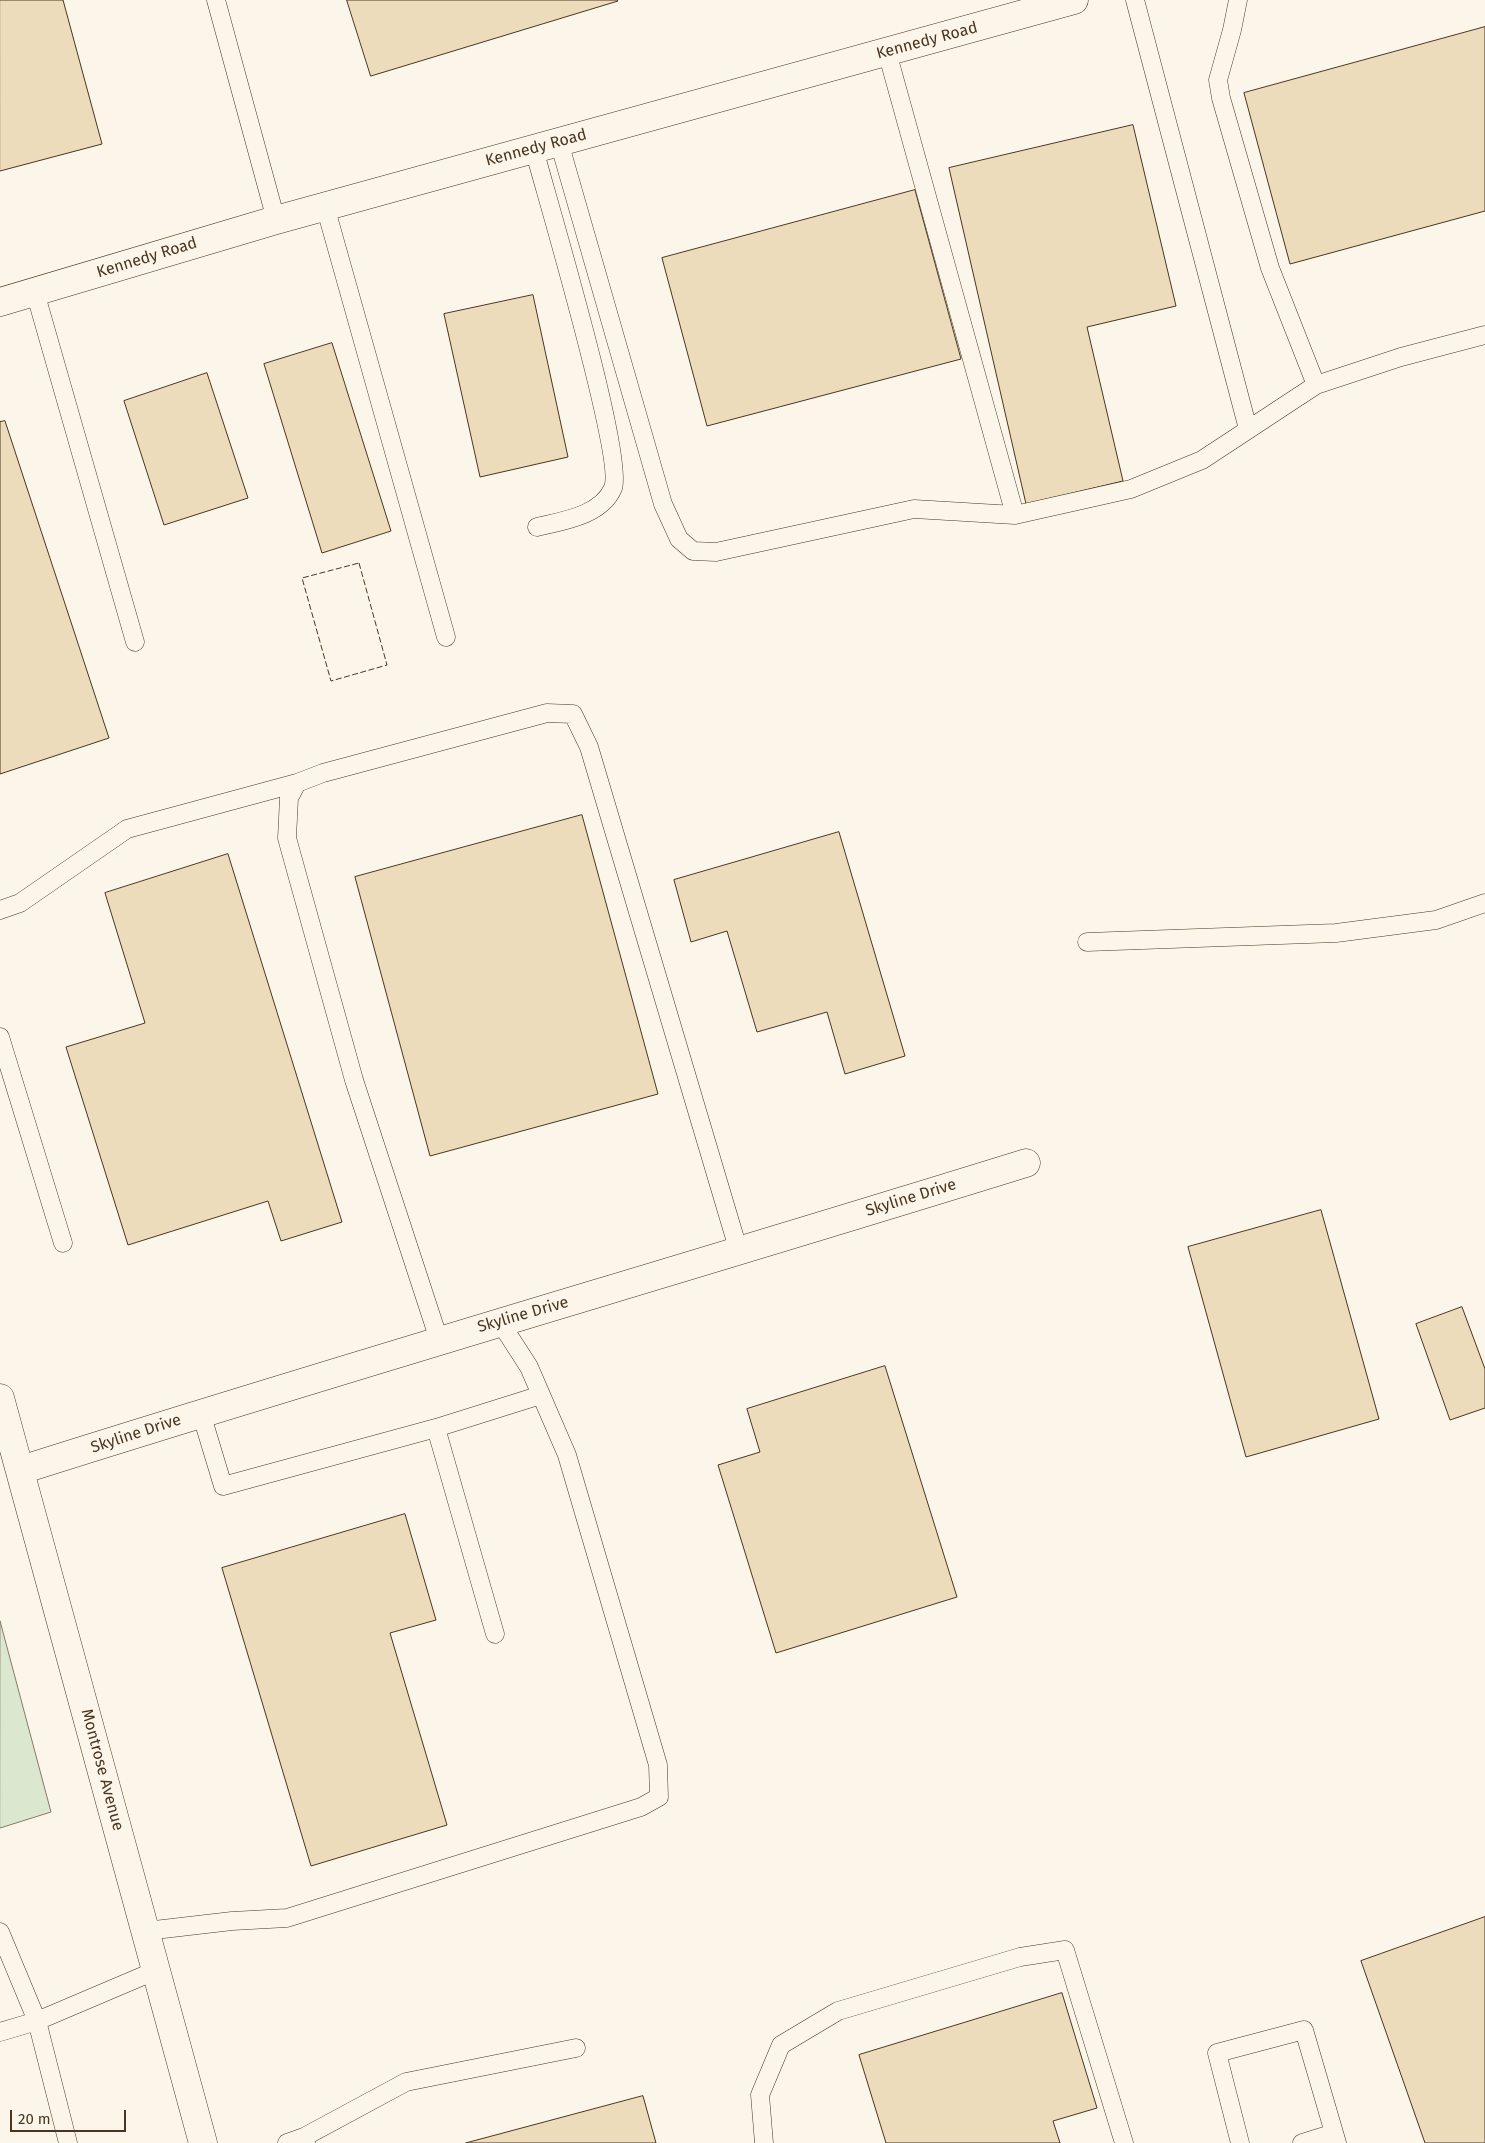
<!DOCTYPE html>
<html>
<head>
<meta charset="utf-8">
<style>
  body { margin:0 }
  #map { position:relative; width:1485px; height:2143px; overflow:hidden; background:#fbf6e9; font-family:"Fira Sans",sans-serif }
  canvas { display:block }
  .scale { position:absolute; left:10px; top:2110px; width:116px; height:22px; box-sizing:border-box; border:2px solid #4a3520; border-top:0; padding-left:6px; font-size:15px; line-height:18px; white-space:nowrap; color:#4a3520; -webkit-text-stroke:4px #fbf6e9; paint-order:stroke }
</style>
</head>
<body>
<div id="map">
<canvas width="1485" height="2143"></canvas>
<div class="scale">20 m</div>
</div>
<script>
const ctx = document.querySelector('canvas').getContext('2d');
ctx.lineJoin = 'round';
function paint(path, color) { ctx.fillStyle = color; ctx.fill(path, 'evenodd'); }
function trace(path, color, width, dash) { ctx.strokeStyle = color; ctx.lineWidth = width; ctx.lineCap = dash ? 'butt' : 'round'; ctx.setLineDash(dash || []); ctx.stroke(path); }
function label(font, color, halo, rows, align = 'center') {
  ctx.font = font + ' "Fira Sans",sans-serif'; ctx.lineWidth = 4; ctx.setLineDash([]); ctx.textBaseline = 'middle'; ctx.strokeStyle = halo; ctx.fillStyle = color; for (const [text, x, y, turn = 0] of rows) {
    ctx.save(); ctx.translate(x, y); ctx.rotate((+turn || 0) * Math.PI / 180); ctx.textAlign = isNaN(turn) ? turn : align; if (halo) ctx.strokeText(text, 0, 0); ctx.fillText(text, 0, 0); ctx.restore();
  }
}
const green = new Path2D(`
  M0,1621L51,1812L0,1828Z`);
paint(green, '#dce7d0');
trace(green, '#887966', 1);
const building = new Path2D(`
  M0,0H63L102,144L0,171Z
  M347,0H617L618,1L371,76Z
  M1485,27V211L1290,264L1244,93Z
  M1133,125L1176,306L1087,327L1123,481L1026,504L949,168Z
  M915,190L961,359L707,426L662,258Z
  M533,295L568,457L480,477L444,314Z
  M332,343L391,531L322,553L264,364Z
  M207,373L248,498L164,525L124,401Z
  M5,421L109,738L0,774V422Z
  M582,815L658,1094L430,1156L355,877Z
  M839,832L905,1056L845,1074L827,1012L757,1032L727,931L691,942L674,880Z
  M228,854L342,1222L281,1241L268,1201L128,1245L66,1047L145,1023L105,893Z
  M1321,1210L1379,1419L1246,1457L1188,1247Z
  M1462,1307L1485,1369V1408L1450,1420L1416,1324Z
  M885,1366L957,1597L776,1653L718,1465L760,1452L747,1409Z
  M405,1514L436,1620L390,1633L447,1825L311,1866L222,1568Z
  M1485,1917V2143H1425L1361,1961Z
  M1062,1993L1097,2108L1053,2121L1060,2143H886L859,2055Z
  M643,2096L656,2143H466Z`);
paint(building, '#ecdcbc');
trace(building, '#4a3520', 1);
const service = new Path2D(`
  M216,0L276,220
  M1135,0L1248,429
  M1238,0L1232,30L1218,80L1221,98L1270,268L1316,385
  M887,52L1015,515
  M559,142L663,504L679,539L693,551L716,552L914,509L1015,515L1131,489L1202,460L1316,385L1401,357L1485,335
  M534,149C547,198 625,458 613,488C601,516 562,521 537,527
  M325,206L446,637
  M35,292L135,642
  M0,910L20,903L127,829L297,783
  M1087,942L1336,933L1436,920L1485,903
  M0,1037L63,1243
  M439,1340L354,1080L287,838L289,798L297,783L323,773L547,713L573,714L589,747L739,1252
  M201,1413L223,1486L436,1428L541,1395
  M436,1428L495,1634
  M146,1931L232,1921L287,1918L641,1807L659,1797L658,1765L567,1455L529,1367L500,1322
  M0,1932L37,2021L68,2143
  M0,2032L37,2021L157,1970
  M304,2137L406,2082L576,2048
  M287,2143L304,2137L306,2143
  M764,2143L760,2095L781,2045L838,2011L1020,1957L1065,1950L1124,2143
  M1240,2143L1217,2053L1304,2030L1337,2143
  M1302,2143L1334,2133`);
const minor = new Path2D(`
  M0,302L276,220L1074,0
  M21,1470C355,1364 691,1267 1026,1163`);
const tertiary = new Path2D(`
  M0,1398L203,2143`);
trace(service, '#4a3520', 19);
trace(minor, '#4a3520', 29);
trace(tertiary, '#4a3520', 29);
trace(service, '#fbf6e9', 18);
trace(minor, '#fbf6e9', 28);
trace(tertiary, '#fbf6e9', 28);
trace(new Path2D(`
  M359,563L387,665L331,681L302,578Z`), '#4a3520', 1, [6, 2.5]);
label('16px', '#4a3520', '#fbf6e9', [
  ["Kennedy Road",927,41,-15],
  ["Kennedy Road",536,148,-15],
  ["Kennedy Road",147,258,-17],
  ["Skyline Drive",911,1198,-17],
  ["Skyline Drive",523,1315,-16],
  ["Skyline Drive",136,1434,-18],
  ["Montrose Avenue",102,1770,75]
]);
</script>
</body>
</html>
